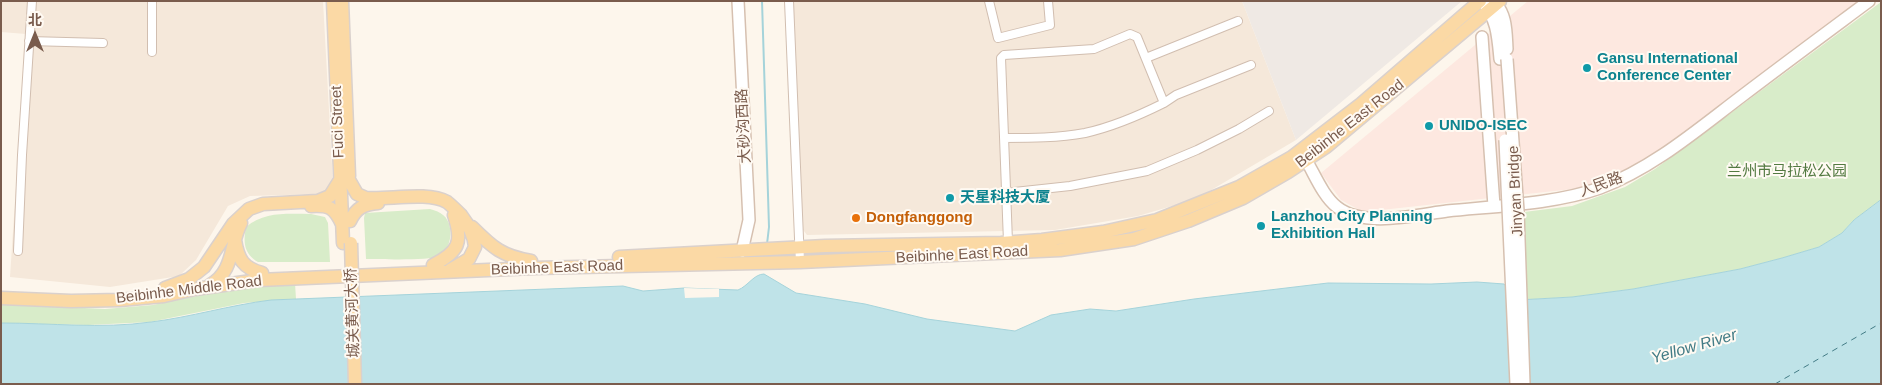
<!DOCTYPE html>
<html>
<head>
<meta charset="utf-8">
<style>
  body { margin:0 }
  #map { position:relative; width:1882px; height:385px; overflow:hidden; background:#fdf6ec; font-family:Helvetica,"Noto Sans SC",sans-serif }
  canvas { display:block }
  .frame { position:absolute; inset:0; border:2px solid #7a5c4d; pointer-events:none }
  .north { position:absolute; left:10px; top:10px; width:50px; height:50px; -webkit-text-stroke:4px #fffaf3; paint-order:stroke; rotate:0deg; font-size:14px; font-weight:700; line-height:20px; text-align:center; color:#7a5c4d }
  .north::after { content:''; display:block; margin:auto; width:18px; height:22px; background:#7a5c4d; clip-path:polygon(50% 0,100% 100%,50% 72%,0 100%) }
</style>
</head>
<body>
<div id="map">
<canvas width="1882" height="385"></canvas>
<div class="frame"></div>
<div class="north">北</div>
</div>
<script>
const ctx = document.querySelector('canvas').getContext('2d');
ctx.lineJoin = 'round';
function paint(path, color) { ctx.fillStyle = color; ctx.fill(path, 'evenodd'); }
function trace(path, color, width, dash) { ctx.strokeStyle = color; ctx.lineWidth = width; ctx.lineCap = dash ? 'butt' : 'round'; ctx.setLineDash(dash || []); ctx.stroke(path); }
function label(font, color, halo, rows, align = 'center') {
  ctx.font = font + ' Helvetica,"Noto Sans SC",sans-serif'; ctx.lineWidth = 4; ctx.setLineDash([]); ctx.textBaseline = 'middle'; ctx.strokeStyle = halo; ctx.fillStyle = color; for (const [text, x, y, turn = 0] of rows) {
    ctx.save(); ctx.translate(x, y); ctx.rotate((+turn || 0) * Math.PI / 180); ctx.textAlign = isNaN(turn) ? turn : align; if (halo) ctx.strokeText(text, 0, 0); ctx.fillText(text, 0, 0); ctx.restore();
  }
}
paint(new Path2D(`
  M1,1H323L333,183L322,194L250,196L228,206L196,260L179,276L110,287L10,277L26,34L1,32Z
  M785,1H1242L1296,140L1196,199L1138,216L1055,230L807,235L794,218Z`), '#f5e8da');
paint(new Path2D(`
  M1528,1H1860L1694,129L1600,186L1363,212L1341,200L1321,173Z`), '#fde8e0');
paint(new Path2D(`
  M1242,1H1462L1296,140Z`), '#efe9e4');
paint(new Path2D(`
  M1881,2V200L1854,220L1842,233L1819,247L1782,258L1740,269L1633,289L1572,297L1518,300L1516,213L1572,206L1625,187L1655,169Z
  M430,209C441,212 448,216 450,228C452,237 448,251 440,256C429,261 381,259 366,259L364,218L365,213Z
  M311,214L325,217L328,223L330,262H258C244,254 243,242 246,227C265,211 288,214 311,214Z
  M295,283L296,299L244,303L150,322L88,325L1,323V304L105,309L153,305L240,287Z`), '#d8ecc9');
const water = new Path2D(`
  M1881,200V384H1V323C51,323 101,329 151,322C191,317 230,305 271,300L623,286L643,291L684,288L738,290C748,286 754,274 764,274L796,293L865,304L927,319L1015,331L1051,315L1090,309L1116,311L1194,299L1328,283L1431,284L1477,282L1504,284L1518,300L1572,297L1633,289L1740,269L1782,258L1819,247L1842,233L1854,220Z`);
paint(water, '#bfe3e8');
trace(water, '#a5d3da', 1);
paint(new Path2D(`
  M684,288L719,289V297L685,298Z`), '#fdf6ec');
trace(new Path2D(`
  M762,1L769,227L767,244`), '#a5d3da', 2);
trace(new Path2D(`
  M1775,384L1881,323`), '#437c86', 1, [6, 5]);
const street = new Path2D(`
  M789,1L800,262
  M989,1L998,38L1050,25L1048,1
  M29,41L103,43
  M152,52V1
  M1146,58L1238,21
  M1164,103L1176,95L1251,65
  M1004,138C1031,138 1058,138 1085,133C1112,127 1140,115 1164,103L1137,37L1130,34L1094,49L1004,55L1001,58L1008,242
  M1005,193L1070,186L1147,171L1197,150L1239,129L1269,111
  M18,251L22,155L32,1`);
const secondary = new Path2D(`
  M738,1L749,220L742,251
  M1482,1C1497,18 1498,37 1500,59
  M1493,1C1507,13 1506,33 1507,49
  M1482,37L1494,206
  M1306,160C1315,175 1323,196 1337,207C1363,228 1416,215 1447,211C1495,206 1555,204 1600,188C1653,168 1697,130 1742,96C1784,64 1826,33 1869,1`);
const primary = new Path2D(`
  M333,1L343,243
  M342,1L349,176
  M349,180L357,194L366,198C388,200 428,191 447,202C452,206 457,211 461,215C468,224 474,235 475,247L469,259L450,270
  M311,206C329,205 334,207 342,224
  M350,221C356,208 364,204 378,203
  M472,227C493,248 502,256 531,261
  M235,240C238,259 243,268 262,273
  M619,257L825,246L1001,243L1042,240L1103,232L1157,220L1239,187L1292,157L1361,104L1480,1
  M433,265C459,252 463,242 454,215
  M210,285C234,272 230,244 241,223
  M165,288L189,279L204,267L233,224L249,209L263,204L318,201L330,196L340,180
  M1,298L71,301L120,300L164,296L195,289L259,280L534,268L800,262L1060,250L1134,239L1188,221L1243,198L1288,172L1326,147L1500,1`);
trace(street, '#d1beb0', 10);
trace(secondary, '#d6c0b0', 14);
trace(primary, '#dad1cd', 15);
trace(street, '#fff', 8);
trace(secondary, '#fff', 11);
trace(primary, '#fbd9a5', 12);
const secondaryBridge = new Path2D(`
  M1507,59L1518,211L1524,384
  M1505,140L1516,384`);
const primaryBridge = new Path2D(`
  M351,243L355,384`);
trace(secondaryBridge, '#d6c0b0', 14, []);
trace(primaryBridge, '#dad1cd', 15, []);
trace(secondaryBridge, '#fff', 11);
trace(primaryBridge, '#fbd9a5', 12);
for (const [x, y, r, color] of [
  [1587,68,5,"#0f9aa8"],
  [1429,126,5,"#0f9aa8"],
  [950,198,5,"#0f9aa8"],
  [856,218,5,"#e8710a"],
  [1261,226,5,"#0f9aa8"]
]) { const dot = new Path2D(); dot.arc(x, y, r, 0, 2 * Math.PI); ctx.fillStyle = color; ctx.fill(dot); trace(dot, '#fffaf3', 2); }
label('bold 15px', '#0d838f', '#fffaf3', [
  ["Gansu International",1597,59],
  ["Conference Center",1597,76],
  ["UNIDO-ISEC",1439,126],
  ["天星科技大厦",960,198],
  ["Lanzhou City Planning",1271,217],
  ["Exhibition Hall",1271,234]
], 'left');
label('15px', '#7a5c4d', '#fffaf3', [
  ["Fuci Street",338,122,-92],
  ["Beibinhe East Road",1350,124,-38],
  ["大砂沟西路",744,126,-93],
  ["人民路",1601,185,-20],
  ["Jinyan Bridge",1516,191,-93],
  ["Beibinhe East Road",962,255,-3],
  ["Beibinhe East Road",557,268,-2],
  ["Beibinhe Middle Road",189,290,-7],
  ["城关黄河大桥",353,313,-92]
]);
label('15px', '#537a41', '#fffaf3', [
  ["兰州市马拉松公园",1787,172]
]);
label('bold 15px', '#c56008', '#fffaf3', [
  ["Dongfanggong",866,218]
], 'left');
label('italic 16px', '#437c86', '#fffaf3', [
  ["Yellow River",1694,347,-16]
]);
</script>
</body>
</html>
